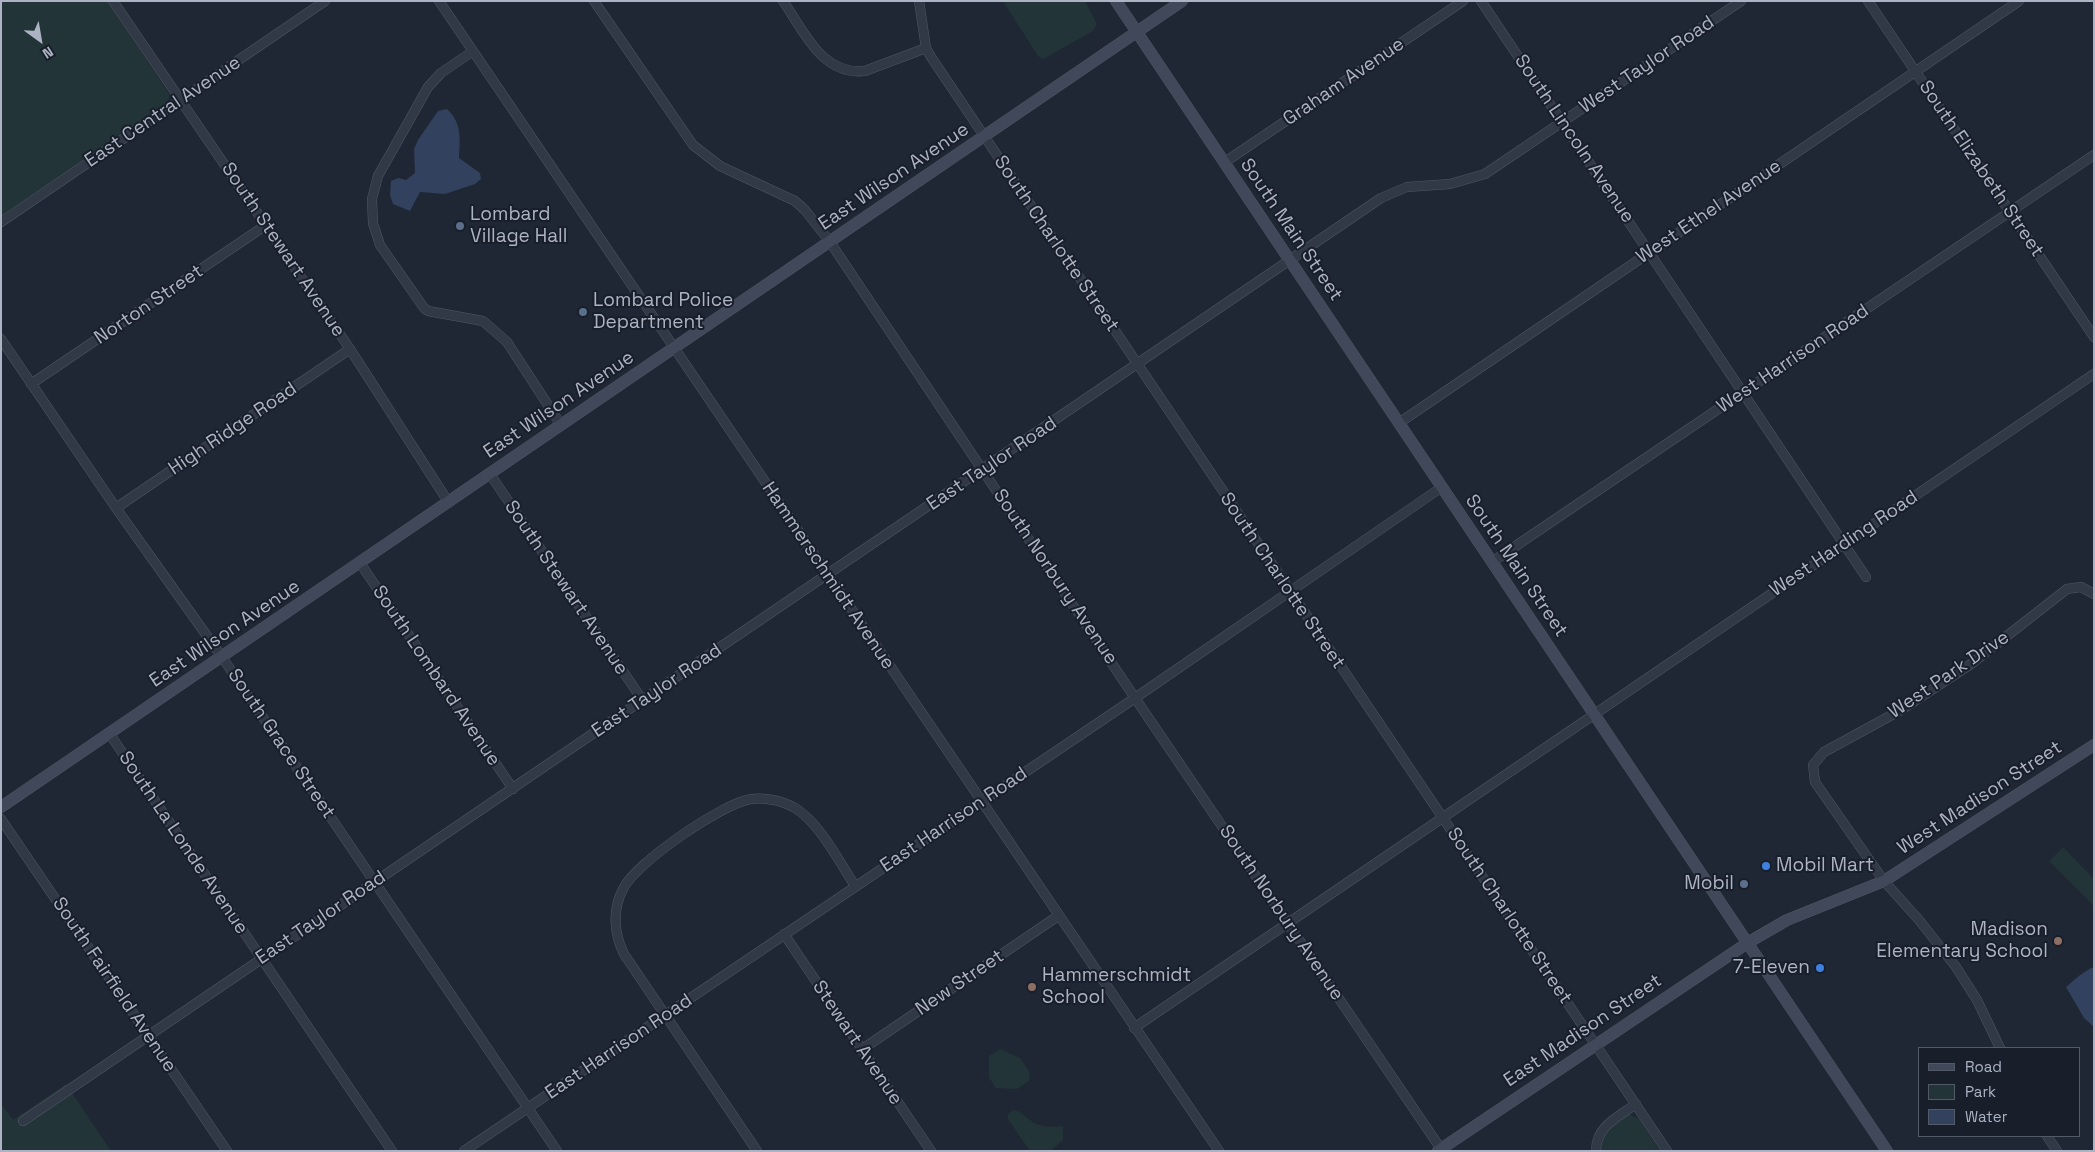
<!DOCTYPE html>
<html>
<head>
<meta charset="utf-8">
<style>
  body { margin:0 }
  #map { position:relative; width:2095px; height:1152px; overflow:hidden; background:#1f2735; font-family:"Space Grotesk",sans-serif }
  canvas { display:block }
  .frame { position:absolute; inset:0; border:2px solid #acb3c3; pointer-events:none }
  .legend { position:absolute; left:1918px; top:1047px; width:162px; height:90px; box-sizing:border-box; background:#181e2a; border:1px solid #535a67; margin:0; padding:6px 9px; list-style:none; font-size:15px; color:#acb3c3 }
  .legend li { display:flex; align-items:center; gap:10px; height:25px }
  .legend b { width:25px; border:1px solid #535a67 }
  .north { position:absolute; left:15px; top:15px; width:50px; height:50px; -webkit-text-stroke:4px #181e2a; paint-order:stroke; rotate:148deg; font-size:14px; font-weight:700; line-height:20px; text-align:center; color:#acb3c3 }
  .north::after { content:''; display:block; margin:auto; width:18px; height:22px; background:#acb3c3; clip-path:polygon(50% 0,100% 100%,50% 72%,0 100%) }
</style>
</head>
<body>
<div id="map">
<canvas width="2095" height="1152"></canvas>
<div class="frame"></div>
<ul class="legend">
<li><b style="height:6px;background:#404859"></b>Road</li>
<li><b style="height:14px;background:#223437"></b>Park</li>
<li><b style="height:14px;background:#32415d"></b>Water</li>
</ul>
<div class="north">N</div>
</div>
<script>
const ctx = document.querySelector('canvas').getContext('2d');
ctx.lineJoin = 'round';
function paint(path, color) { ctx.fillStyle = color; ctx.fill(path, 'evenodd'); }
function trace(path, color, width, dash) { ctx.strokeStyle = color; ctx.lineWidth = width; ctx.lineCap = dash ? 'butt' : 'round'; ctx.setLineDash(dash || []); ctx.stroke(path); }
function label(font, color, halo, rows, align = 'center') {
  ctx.font = font + ' "Space Grotesk",sans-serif'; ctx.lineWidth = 4; ctx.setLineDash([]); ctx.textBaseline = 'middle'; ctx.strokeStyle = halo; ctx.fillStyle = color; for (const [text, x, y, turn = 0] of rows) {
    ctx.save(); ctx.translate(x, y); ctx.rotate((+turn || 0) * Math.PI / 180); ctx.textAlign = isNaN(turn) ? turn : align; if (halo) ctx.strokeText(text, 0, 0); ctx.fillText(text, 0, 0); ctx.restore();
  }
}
paint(new Path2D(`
  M1,1H107L169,94V99L164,105L1,216Z
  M1003,1H1085L1097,24L1093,31L1043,59L1038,56Z
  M2063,847L2094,879V906L2049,861Z
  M1000,1049L1020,1058L1030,1073L1029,1081L1017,1089L996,1088L989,1078V1056Z
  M66,1084L111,1151H1V1104L13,1120Z
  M1013,1110C1020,1111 1022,1114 1027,1118C1038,1127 1050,1128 1063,1126V1140L1050,1151H1030L1008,1119V1114Z
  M1629,1114L1639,1119L1660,1151H1600C1602,1133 1612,1121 1629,1114Z`), '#223437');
paint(new Path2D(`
  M447,109C462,123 460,138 459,158L480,173L481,179L475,184L445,194L420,192L410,211L393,204L390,195L391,181L398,178L406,180L415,173L414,149L418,140L438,111Z
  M2091,968H2094V1027L2084,1018L2066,987L2080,975Z`), '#32415d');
const street = new Path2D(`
  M113,1L350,349L449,503
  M439,1L1219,1151
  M594,1L693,145L720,166L795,201L805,210L830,242L1135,698L1441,1149
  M783,1C804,31 822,76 865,71L926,48
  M919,1L926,48L931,57L1667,1151
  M1481,1L1866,577
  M1868,1L2094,337
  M473,51L441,73L428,87L378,176L372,199L373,223L380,245L424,308L428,311L483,321L507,342L561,425
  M1225,162L1463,1
  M1,222L325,1
  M1,339L116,508L222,657L557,1151
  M31,384L266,225
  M1399,423L2019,1
  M490,474L643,701
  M116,508L350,349
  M1492,562L2094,155
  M360,563L513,789
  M109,733L392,1151
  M1,819L227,1151
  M784,934L931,1151
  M1134,1028L2094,374
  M2000,1048L1977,1000L1956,967L1919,920L1884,881L1815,782L1813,765L1824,752L1901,710L1971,664L2067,589L2081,587L2094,594
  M861,1050L1058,916
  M23,1121L1381,198L1407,187L1450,184L1485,174L1741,1
  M2047,1136L2057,1151
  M464,1151L1135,698L1442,487
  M757,1151L624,954C614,934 612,910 623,889C635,863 723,803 751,799C766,797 783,801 795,808C819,822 840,863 855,886
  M1596,1151C1596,1126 1618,1117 1636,1104`);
const secondary = new Path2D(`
  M1116,1L1887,1151
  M1,807L1182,1
  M1438,1151L1749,942L1787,920L1884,881L2094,745`);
trace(street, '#505664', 10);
trace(secondary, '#505664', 12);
trace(street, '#323946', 9);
trace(secondary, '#404859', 11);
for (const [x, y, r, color] of [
  [460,226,5,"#5c6f8a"],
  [583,312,5,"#5c6f8a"],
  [1766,866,5,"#3f7fe0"],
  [1744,884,5,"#5c6f8a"],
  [2058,941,5,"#8d6e63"],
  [1820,968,5,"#3f7fe0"],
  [1032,987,5,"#8d6e63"]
]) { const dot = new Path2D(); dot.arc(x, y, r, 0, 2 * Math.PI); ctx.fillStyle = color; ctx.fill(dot); trace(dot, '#181e2a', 2); }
label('19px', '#acb3c3', '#181e2a', [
  ["West Taylor Road",1647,65,-34],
  ["Graham Avenue",1344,82,-34],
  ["East Central Avenue",163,112,-34],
  ["South Lincoln Avenue",1574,139,56],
  ["South Elizabeth Street",1981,169,56],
  ["East Wilson Avenue",894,177,-34],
  ["West Ethel Avenue",1709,212,-34],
  ["South Main Street",1291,230,56],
  ["South Charlotte Street",1056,244,56],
  ["South Stewart Avenue",283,250,56],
  ["Norton Street",149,305,-34],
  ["West Harrison Road",1793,359,-34],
  ["East Wilson Avenue",559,405,-34],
  ["High Ridge Road",233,429,-34],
  ["East Taylor Road",992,464,-34],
  ["West Harding Road",1844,544,-34],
  ["South Main Street",1516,566,56],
  ["Hammerschmidt Avenue",828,576,56],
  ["South Norbury Avenue",1055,577,56],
  ["South Charlotte Street",1282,581,56],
  ["South Stewart Avenue",566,588,56],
  ["East Wilson Avenue",225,634,-34],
  ["West Park Drive",1949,675,-34],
  ["South Lombard Avenue",436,676,56],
  ["East Taylor Road",657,691,-34],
  ["South Grace Street",281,744,56],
  ["West Madison Street",1980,798,-33],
  ["East Harrison Road",954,820,-34],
  ["South La Londe Avenue",183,843,56],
  ["South Norbury Avenue",1281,913,56],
  ["South Charlotte Street",1509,916,56],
  ["East Taylor Road",321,918,-34],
  ["New Street",960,983,-34],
  ["South Fairfield Avenue",114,985,56],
  ["East Madison Street",1583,1031,-34],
  ["Stewart Avenue",857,1043,56],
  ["East Harrison Road",619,1047,-34]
]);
label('19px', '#acb3c3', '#181e2a', [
  ["Lombard",470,215],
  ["Village Hall",470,237],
  ["Lombard Police",593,301],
  ["Department",593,323],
  ["Mobil Mart",1776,866],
  ["Mobil",1734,884,"right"],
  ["Madison",2048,930,"right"],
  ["Elementary School",2048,952,"right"],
  ["7-Eleven",1810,968,"right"],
  ["Hammerschmidt",1042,976],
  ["School",1042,998]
], 'left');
</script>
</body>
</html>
